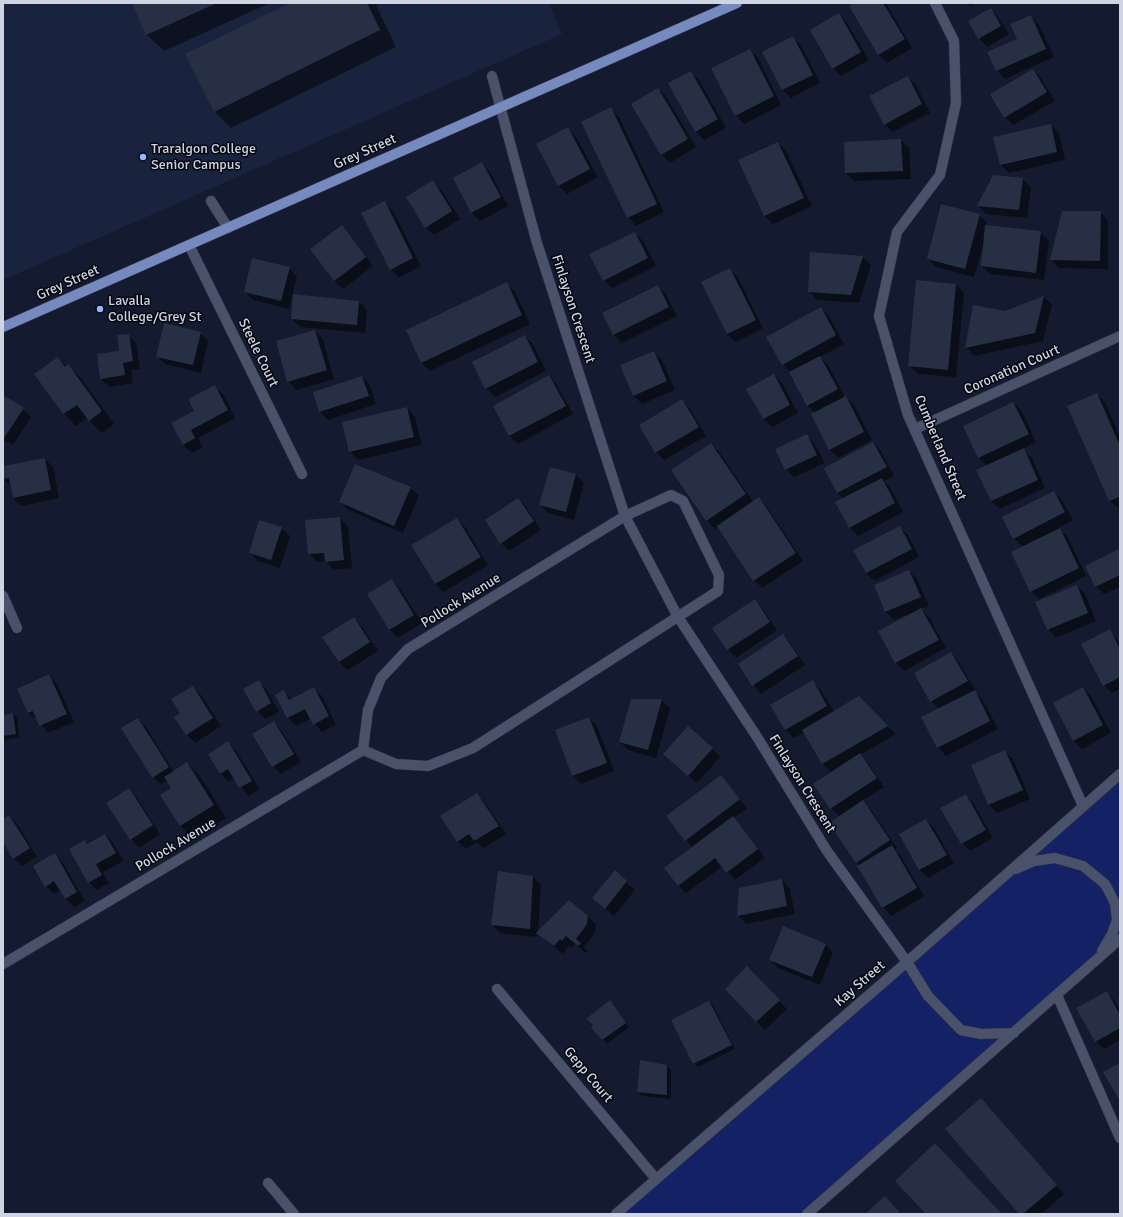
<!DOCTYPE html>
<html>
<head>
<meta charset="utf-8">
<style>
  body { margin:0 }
  #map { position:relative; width:1123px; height:1217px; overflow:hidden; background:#141b30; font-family:Signika,sans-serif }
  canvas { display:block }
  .frame { position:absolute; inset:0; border:4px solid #ced4e2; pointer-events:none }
</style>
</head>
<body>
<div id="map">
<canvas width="1123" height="1217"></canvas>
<div class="frame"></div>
</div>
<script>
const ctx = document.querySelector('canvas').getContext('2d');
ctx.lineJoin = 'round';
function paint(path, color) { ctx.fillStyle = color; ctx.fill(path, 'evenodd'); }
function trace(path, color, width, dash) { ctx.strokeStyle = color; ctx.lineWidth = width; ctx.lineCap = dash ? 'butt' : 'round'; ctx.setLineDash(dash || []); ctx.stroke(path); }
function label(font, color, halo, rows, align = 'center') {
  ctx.font = font + ' Signika,sans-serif'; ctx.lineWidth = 3; ctx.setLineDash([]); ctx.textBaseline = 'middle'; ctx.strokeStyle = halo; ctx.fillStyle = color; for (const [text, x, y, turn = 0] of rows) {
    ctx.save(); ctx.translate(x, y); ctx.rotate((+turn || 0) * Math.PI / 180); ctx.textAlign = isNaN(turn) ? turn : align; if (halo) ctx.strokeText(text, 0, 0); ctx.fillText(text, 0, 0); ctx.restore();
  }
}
paint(new Path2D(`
  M3,3H549L562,34L3,280Z`), '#1a233d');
paint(new Path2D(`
  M1120,774V939L807,1214H615Z`), '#142164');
paint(new Path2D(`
  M133,3H270L164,51L147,35Z
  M292,3H375L396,47L231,128L214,111Z
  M855,3H886L912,48L887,63L879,55L850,6Z
  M967,3H977L970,6Z
  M991,9L999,18L1009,34L987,47L979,38Z
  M839,14L847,23L869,60L841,76L833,68Z
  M1031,16L1039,25L1054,57L1005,79L997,70Z
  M792,37L801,45L820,83L791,98L783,90L764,52Z
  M750,50L758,58L781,105L744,124L736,115Z
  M1033,70L1041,78L1055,101L1013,125L1005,117Z
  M691,72L699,80L726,128L704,140L696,132L669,84Z
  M908,77L916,85L930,113L893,132L884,124Z
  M658,89L666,97L696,147L670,163L662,154Z
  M611,109L619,117L664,212L636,226L628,217Z
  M1050,125L1059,133L1065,160L1009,173L1001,165Z
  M568,129L576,137L598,177L567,194L559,186Z
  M901,140L909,148L911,179L854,181L846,173Z
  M778,143L786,151L812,206L773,224L765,216L739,161Z
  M482,164L490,172L508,206L480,221L472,213L454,179Z
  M1023,179L1031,188L1027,218L986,214L978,206Z
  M433,181L441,190L460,219L434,235L425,227Z
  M384,202L393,211L421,266L399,277L390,269Z
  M1100,212L1108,221V269L1059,268L1051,260Z
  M979,215L987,223L986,226L1040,232L1049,241L1044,280L990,274L982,266L985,239L974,277L936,267L928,259Z
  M342,226L373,266L343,289L334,281Z
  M635,233L643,241L656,266L612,288L603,280Z
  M811,254L863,257L871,265L859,303L817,300L809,291Z
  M289,268L297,277L289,309L253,300L245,292Z
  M730,269L738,277L763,328L736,342L727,334Z
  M917,281L956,285L964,293L956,377L918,374L910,366Z
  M506,283L515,292L530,324L430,371L422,363L407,330Z
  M658,286L666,294L677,316L622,343L614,335L603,313Z
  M1044,297L1052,305L1043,341L974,356L966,347L1006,312Z
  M359,302L367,310L365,333L300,327L292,319Z
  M821,308L829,316L844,344L820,357L828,365L845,397L854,405L872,440L838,458L830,449L815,413L808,406L791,373L783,364Z
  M315,331L323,339L334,379L296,390L288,381Z
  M200,333L208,341L201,373L165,364L157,356Z
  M128,335L136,343L140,369L131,370L133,383L109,387L101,379L98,355L120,352Z
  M524,336L533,344L546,371L495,397L486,388Z
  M654,352L662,360L675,390L642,404L633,395Z
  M58,358L81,378L114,424L102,433L87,418L76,426L64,414L35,375Z
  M774,375L782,383L798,413L772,427L763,419Z
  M362,377L370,385L376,404L328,420L320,412Z
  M549,377L557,385L573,414L518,444L510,436L494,407Z
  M214,386L223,394L235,418L198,438L203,447L192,453L183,445L195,411Z
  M1096,394L1105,402L1120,437V508L1119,509L1110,501L1068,406Z
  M3,396L23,409L31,417L13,445L3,439Z
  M682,400L690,409L706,436L664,460L656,452Z
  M1013,403L1022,411L1036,442L1023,449L1032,458L1045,488L1000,509L991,501L987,466L979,458Z
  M407,408L415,417L422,445L358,460L350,451Z
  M807,436L815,444L825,463L794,477L786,469Z
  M873,443L881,451L894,476L884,481L890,487L903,512L858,536L849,527L843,499L838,493L825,468Z
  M711,444L719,452L753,502L759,499L767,507L803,561L762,588L754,580L718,527L715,529L707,521L672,471Z
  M45,459L53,467L59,498L22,506L13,498L11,486L4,479L3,467Z
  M550,468L576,475L584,483L574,520L548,513L540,505Z
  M410,488L419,496L403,533L348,510L340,502Z
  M1054,492L1062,500L1073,520L1058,528L1068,537L1086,576L1039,599L1031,591L1023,547L1014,538Z
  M518,499L526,507L541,530L509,551L501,543Z
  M340,518L348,527L352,568L334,570L326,561L317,562L309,554Z
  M457,519L465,527L488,565L444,592L435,584L413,546Z
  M899,527L908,535L919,557L875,581L866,573Z
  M281,528L290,536L280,568L258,561L250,553Z
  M1119,550L1120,587L1104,594L1095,586Z
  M909,571L917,579L929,606L921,609L929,617L946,648L904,671L896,663L907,616L906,615L894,620L886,612L875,585Z
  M392,580L400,589L422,623L398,638L390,630L368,595Z
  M1077,586L1085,594L1096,621L1056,638L1048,629Z
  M755,601L763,609L777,630L736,658L728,649Z
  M354,618L362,627L378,651L348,670L339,662Z
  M1109,630L1120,643V689L1112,693L1104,685Z
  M783,635L791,644L805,665L761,694L753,685Z
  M951,653L959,662L975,690L974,691L983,700L998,729L946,756L938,747L939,709L931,701Z
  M49,676L57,684L74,722L48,733L38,720L28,713Z
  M258,681L267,690L279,712L265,719L257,711Z
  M813,682L821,690L834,712L859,698L896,734L860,755L868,763L884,787L862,801L871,810L897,848L895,850L900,855L924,896L891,916L883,907L857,862L840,817L831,808L832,773L823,764L804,732L794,738L786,730Z
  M193,687L201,695L221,726L195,743L186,734Z
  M313,688L322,696L336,725L322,732L311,719L296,726L288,718L276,695L283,691L292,699Z
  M1083,688L1091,696L1111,733L1082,749L1074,741L1054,704Z
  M632,700H662L670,709L656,758L628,750L620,742Z
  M13,714L17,718L19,737L3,740V716Z
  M589,718L597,726L614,771L581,784L573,775Z
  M138,719L146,727L174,772L187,763L200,776L226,818L193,838L180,826L172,789L167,781L161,785L153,777Z
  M274,722L282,731L301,762L281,774L273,766Z
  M228,743L236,751L260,789L248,796L234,778L229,782L221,774L209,754Z
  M712,749L720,757L697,783L673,762Z
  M1005,751L1013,759L1030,799L997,813L989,805L972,765Z
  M721,776L747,808L734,818L765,858L735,880L723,866L686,893L678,885L693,848L686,840Z
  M129,789L137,798L160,834L139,848L131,839Z
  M477,794L485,803L506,834L483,848L477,842L466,849L457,841Z
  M966,795L974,804L993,838L970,851L962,843Z
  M9,816L18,825L37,857L22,866L14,858L3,840V820Z
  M926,820L934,828L954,863L928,878L920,870L900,834Z
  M105,835L113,843L124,861L103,872L109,883L97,890L89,882L85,841L88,844Z
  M55,855L63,863L85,901L74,907L66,899L61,890L54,894L46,886Z
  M615,872L635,890L614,916L593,898Z
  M499,873L533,877L541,885L538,933L588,916L596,925L595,933L584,947L588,952L586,953L575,944L571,948L569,946L563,954L538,933L537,937L500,933L492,925Z
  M782,880L790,889L795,914L746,924L738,915Z
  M825,944L833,953L820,985L778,968L770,960Z
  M747,968L787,1009L765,1030L726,989Z
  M1107,993L1115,1001L1120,1010V1040L1104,1049L1096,1041Z
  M610,1001L629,1027L607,1044L593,1028Z
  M709,1002L713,1006L735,1049L698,1067L694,1064L672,1020Z
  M667,1066L671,1070V1099L642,1096L638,1092Z
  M981,1099L1064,1194L1041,1214H1020Z`), '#0007');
paint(new Path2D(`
  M132,3H217L146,35Z
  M290,3H367L380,30L214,112L185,54Z
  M853,3H883L905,39L878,55L849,6Z
  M991,8L1001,26L978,39L968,21Z
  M839,13L861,52L832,69L810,30Z
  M1031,15L1046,49L996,71L987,52L1017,39L1010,24Z
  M793,36L813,75L782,90L762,52Z
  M750,49L774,96L735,116L711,68Z
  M1033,69L1047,92L1004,118L990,94Z
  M691,71L718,119L695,132L668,83Z
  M908,76L922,104L884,125L869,96Z
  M658,88L688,139L661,155L631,104Z
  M611,107L657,204L627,218L581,122Z
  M1051,124L1057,152L1000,165L993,137Z
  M568,127L590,169L558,186L536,144Z
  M901,139L903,171L845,173L844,142Z
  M778,142L804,198L764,216L738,160Z
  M482,162L501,197L471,213L453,178Z
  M993,175L1023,178L1019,210L977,206Z
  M433,180L452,211L425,228L406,197Z
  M385,201L413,258L390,270L361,213Z
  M941,204L980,214L965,269L927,259Z
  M1062,211H1101L1100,261L1050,260Z
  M342,225L366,257L334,281L310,249Z
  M985,225L1041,231L1036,273L981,266Z
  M635,232L648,258L603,281L589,254Z
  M810,252L863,256L851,295L808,292Z
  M252,258L290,267L281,301L244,292Z
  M730,268L756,320L727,334L701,282Z
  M916,280L956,284L948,370L908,366Z
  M507,282L522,315L421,363L406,330Z
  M658,285L669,307L613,335L602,313Z
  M293,294L359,301L357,325L291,319Z
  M1044,296L1035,333L965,348L973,305L1005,311Z
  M821,307L836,335L782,365L766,337Z
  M164,323L201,332L193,365L156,357Z
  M315,330L327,370L287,382L276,341Z
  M129,334L133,361L123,363L125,375L100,379L97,354L119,351L117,335Z
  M525,335L538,362L485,389L472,362Z
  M654,351L667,381L633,396L620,365Z
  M820,356L838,389L807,406L789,372Z
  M58,357L65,367L68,364L102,411L89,421L77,405L63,414L34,374Z
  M774,374L790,405L763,419L746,389Z
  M549,375L566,406L509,436L493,406Z
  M362,376L369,396L319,412L313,392Z
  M215,385L228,410L191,430L195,438L183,445L171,423L194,411L188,399Z
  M1097,393L1120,446V497L1109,501L1067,406Z
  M3,395L24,408L4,438L3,437Z
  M846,396L864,432L829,450L811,414Z
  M682,399L699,427L655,453L639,425Z
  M1013,402L1029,434L978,458L963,426Z
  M407,407L414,437L349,452L342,422Z
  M807,434L817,455L785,470L775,449Z
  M873,442L887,467L837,493L824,468Z
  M711,443L746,494L706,521L671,470Z
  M1024,448L1038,480L991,501L976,470Z
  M45,458L51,490L13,498L9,478L3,479V466Z
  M355,464L411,487L394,526L339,502Z
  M550,467L576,474L566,512L539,505Z
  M882,478L895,503L849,528L835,502Z
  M1054,491L1065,512L1013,539L1002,517Z
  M759,497L796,553L753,581L717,526Z
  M518,498L534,521L500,544L485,520Z
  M340,517L344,560L325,562L324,553L308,554L305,520Z
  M457,518L481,557L435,584L411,545Z
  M259,520L282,527L271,560L249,553Z
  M900,526L912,549L866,573L853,550Z
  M1060,528L1079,568L1030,592L1011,552Z
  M1119,549L1120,575L1095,587L1085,566Z
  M909,570L921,597L885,612L874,585Z
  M392,579L414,615L389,630L367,594Z
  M1077,585L1088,613L1047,630L1035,602Z
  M755,599L770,622L727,650L712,628Z
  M921,608L939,640L895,663L878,631Z
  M354,617L370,642L339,662L322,637Z
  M1110,629L1120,649V677L1103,686L1081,644Z
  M783,634L798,656L752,686L738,664Z
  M951,652L968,681L930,702L914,673Z
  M49,674L67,714L39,726L33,711L28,713L17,689Z
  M259,680L271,703L256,712L243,689Z
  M813,680L827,706L785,730L770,705Z
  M193,686L213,718L186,735L174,717L180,713L171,699Z
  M314,687L329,716L313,725L305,709L287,718L275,695L284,690L289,700Z
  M1083,687L1103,725L1073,741L1053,703Z
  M975,690L990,721L937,748L921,717Z
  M859,696L888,726L822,764L802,730Z
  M631,699H662L648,750L619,742Z
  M13,713L16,734L3,736V715Z
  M589,717L607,763L572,776L555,730Z
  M138,718L169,767L152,778L121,728Z
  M274,721L294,754L272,767L252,734Z
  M688,726L713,748L688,776L663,754Z
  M228,741L252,781L239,788L228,769L220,774L208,754Z
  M1005,750L1023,790L988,805L971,765Z
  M860,753L877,778L830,809L813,784Z
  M187,762L214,805L180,826L160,795L171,788L164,777Z
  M721,775L740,799L685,841L666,816Z
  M129,788L153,825L130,840L106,803Z
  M477,793L499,826L474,841L469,834L457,842L440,816Z
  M966,794L986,830L961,844L940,808Z
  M863,800L890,840L856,863L829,823Z
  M9,815L30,848L13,859L3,842V819Z
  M733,816L758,849L726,873L715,858L678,886L664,868Z
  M926,819L947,855L919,870L899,834Z
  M105,834L116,853L96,864L102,875L88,883L69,849L85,840L87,844Z
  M892,845L917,888L882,908L857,866Z
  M55,853L77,892L65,899L54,881L45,887L33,866Z
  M615,870L627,881L605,909L592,898Z
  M498,871L533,876L530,929L491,925Z
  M782,879L787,906L737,916L739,888Z
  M569,900L588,916L587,924L576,939L581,943L578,946L566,936L562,941L560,939L554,946L536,933Z
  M783,926L826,944L812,977L769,960Z
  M747,966L780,1000L756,1022L725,989Z
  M1107,991L1120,1015V1028L1095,1042L1076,1008Z
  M610,1000L626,1023L602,1040L591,1028L593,1025L586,1019Z
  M709,1001L732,1045L693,1064L671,1020Z
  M640,1060L667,1065V1095L637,1092Z
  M1120,1063V1101L1103,1072Z
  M981,1098L1057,1185L1023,1214H1019L945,1129Z
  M935,1143L1002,1214H926L895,1181Z
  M885,1196L901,1214H865Z`), '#272f45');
const minor = new Path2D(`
  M935,3L954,41L956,103L940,175L897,232L879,316L908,415L1083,806
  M492,76L537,243L625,516L678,617L757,737L827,851L907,962L928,996L961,1030L981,1034L1014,1033
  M211,201L228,228
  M189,245L302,474
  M915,429L1120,336
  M671,495L683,501L719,575L718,591L473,748L428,766L396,764L363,750L368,710L381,678L408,649L625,516Z
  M3,596L17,628
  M1016,869L1034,861L1055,858L1083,866L1105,884L1115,903L1117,920L1112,934L1102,951
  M3,964L363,750
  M497,989L656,1179
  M1057,995L1120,1138
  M268,1183L294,1214
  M616,1214L907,962L1120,774
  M807,1214L1120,939`);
const major = new Path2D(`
  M3,327L737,3`);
trace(minor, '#303344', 11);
trace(major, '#303344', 11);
trace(minor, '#49526a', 10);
trace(major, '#778ac0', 10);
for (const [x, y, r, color] of [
  [143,157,4,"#9bb5fd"],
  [100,309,4,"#9bb5fd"]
]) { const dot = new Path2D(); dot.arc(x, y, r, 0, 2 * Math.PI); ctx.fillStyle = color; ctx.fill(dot); trace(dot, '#04070f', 1.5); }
label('14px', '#ced4e2', '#04070f', [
  ["Traralgon College",151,149],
  ["Senior Campus",151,165],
  ["Lavalla",108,301],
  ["College/Grey St",108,317]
], 'left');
label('14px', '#ced4e2', '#04070f', [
  ["Grey Street",365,152,-24],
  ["Grey Street",68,283,-24],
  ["Finlayson Crescent",573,309,72],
  ["Steele Court",258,353,64],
  ["Coronation Court",1012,370,-24],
  ["Cumberland Street",940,448,67],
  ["Pollock Avenue",461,601,-32],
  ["Finlayson Crescent",802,784,58],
  ["Pollock Avenue",176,845,-31],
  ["Kay Street",860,984,-41],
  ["Gepp Court",588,1075,50]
]);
</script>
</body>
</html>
